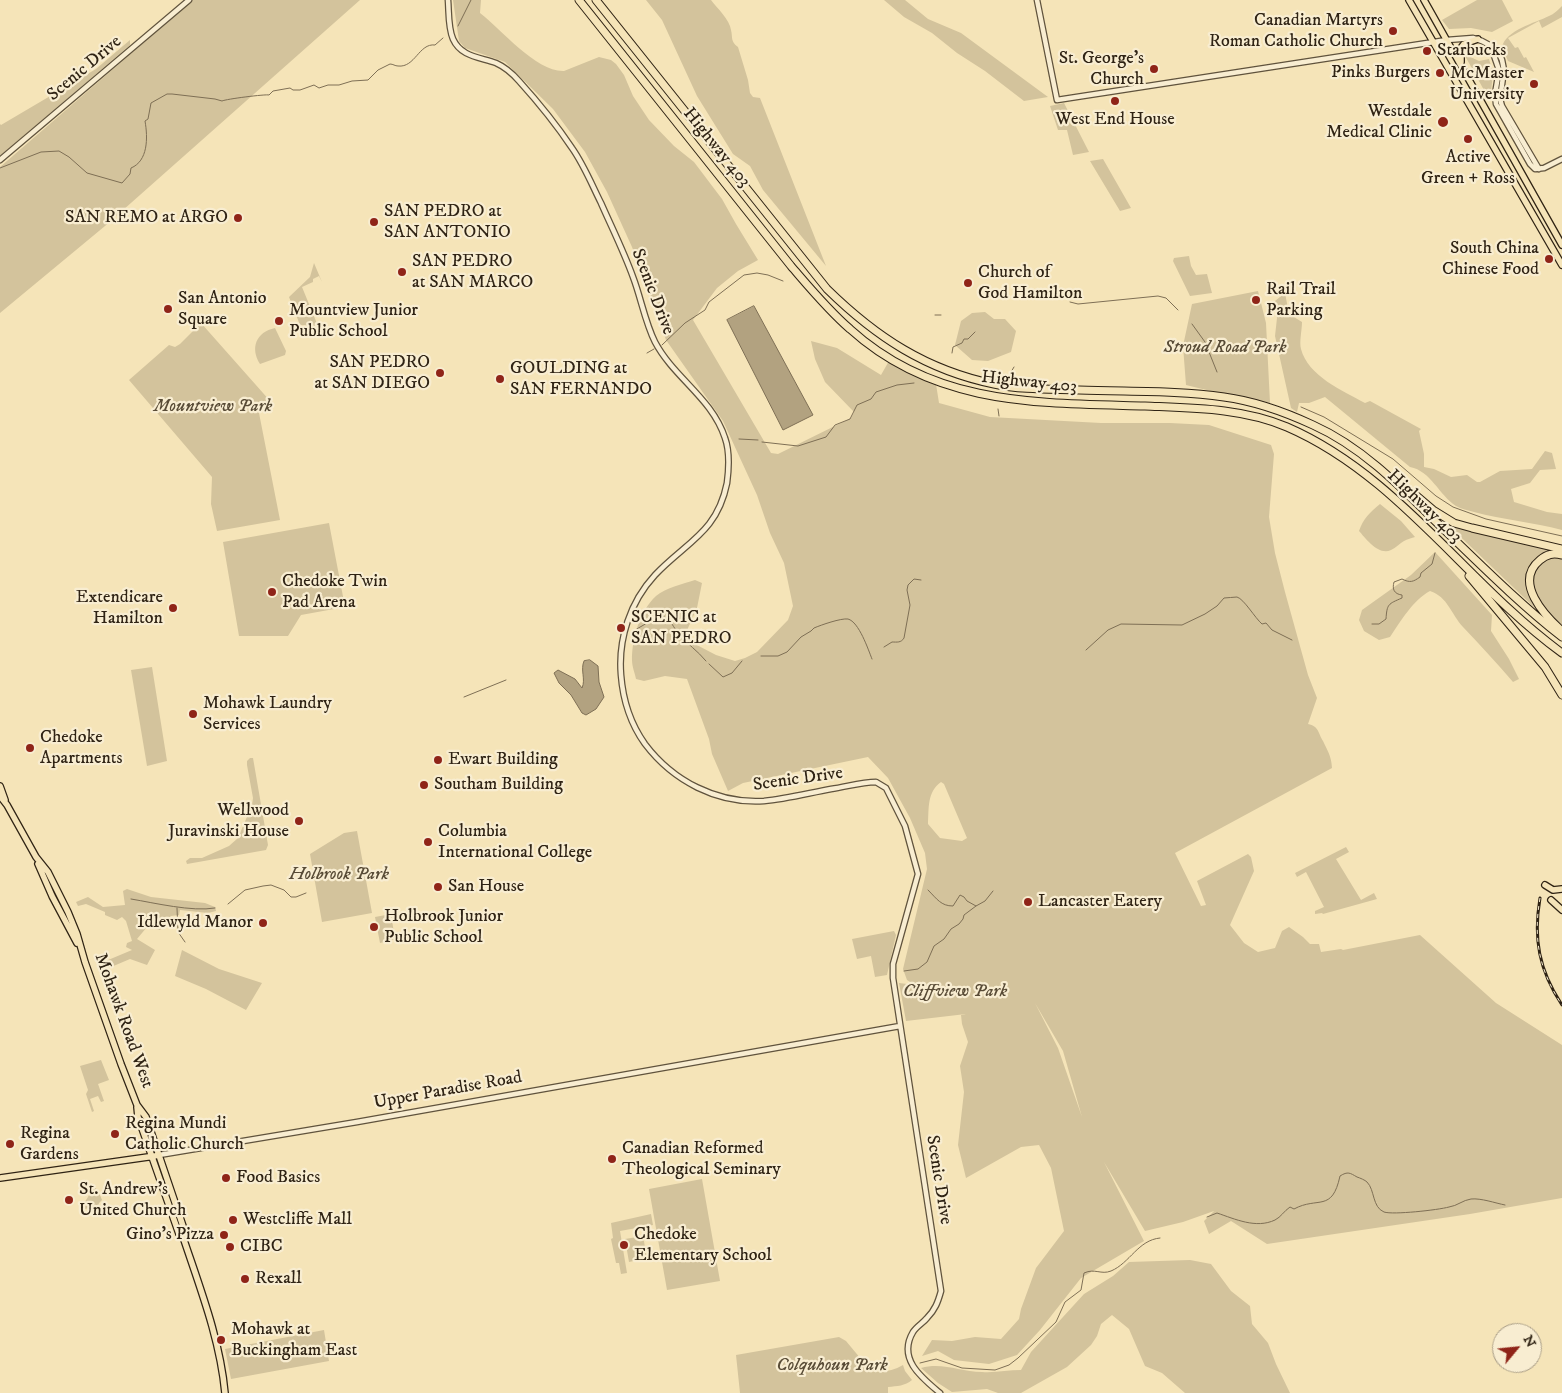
<!DOCTYPE html>
<html>
<head>
<meta charset="utf-8">
<style>
  body { margin:0 }
  #map { position:relative; width:1562px; height:1393px; overflow:hidden; background:#f5e4b8; font-family:"IM FELL DW Pica",serif }
  canvas { display:block }
  .north { position:absolute; left:1492px; top:1323px; width:50px; height:50px; box-sizing:border-box; background:#f8edd1; border:1px solid #a89c85; border-radius:50%; rotate:62deg; font-size:14px; font-weight:700; line-height:20px; text-align:center; color:#2f2314 }
  .north::after { content:''; display:block; margin:auto; width:18px; height:22px; background:#8f2418; clip-path:polygon(50% 0,100% 100%,50% 72%,0 100%) }
</style>
</head>
<body>
<div id="map">
<canvas width="1562" height="1393"></canvas>
<div class="north">N</div>
</div>
<script>
const ctx = document.querySelector('canvas').getContext('2d');
ctx.lineJoin = 'round';
function paint(path, color) { ctx.fillStyle = color; ctx.fill(path, 'evenodd'); }
function trace(path, color, width, dash) { ctx.strokeStyle = color; ctx.lineWidth = width; ctx.lineCap = dash ? 'butt' : 'round'; ctx.setLineDash(dash || []); ctx.stroke(path); }
function label(font, color, halo, rows, align = 'center') {
  ctx.font = font + ' "IM FELL DW Pica",serif'; ctx.lineWidth = 4.5; ctx.setLineDash([]); ctx.textBaseline = 'middle'; ctx.strokeStyle = halo; ctx.fillStyle = color; for (const [text, x, y, turn = 0] of rows) {
    ctx.save(); ctx.translate(x, y); ctx.rotate((+turn || 0) * Math.PI / 180); ctx.textAlign = isNaN(turn) ? turn : align; if (halo) ctx.strokeText(text, 0, 0); ctx.fillText(text, 0, 0); ctx.restore();
  }
}
paint(new Path2D(`
  M193,0H360L105,226L0,313V167Z
  M453,0H481L480,13C501,29 536,72 564,71L599,57L611,60L616,64L624,75L633,96L649,120L674,146L694,162L722,199L736,224L758,260L738,271L717,288L693,320L771,453L778,454L851,418L854,412L825,382L815,359L811,341L837,348L881,375L889,361L936,384L939,403L990,417L1101,423H1170L1209,425L1271,445L1274,454L1269,517L1275,553L1285,592L1308,675L1317,698L1308,724C1319,726 1318,733 1323,741C1328,752 1331,755 1332,768L1175,853L1201,906L1206,905L1197,881L1248,854L1251,857L1254,871L1230,925L1244,943L1258,952L1275,948L1282,931L1289,927L1303,937L1310,944H1319L1321,952L1341,949L1343,950L1420,935L1496,1003L1562,1045V1198L1470,1214L1267,1244L1231,1221L1209,1234L1204,1221L1214,1211L1183,1222L1145,1231L1104,1162L1144,1241L1081,1278L1040,1330L1017,1355L989,1364L954,1360L938,1351L922,1356L932,1340L952,1341L975,1337L1001,1339L1019,1319L1021,1309L1036,1268L1064,1231L1051,1168L1039,1145L1021,1147L966,1178L958,1145L964,1092L960,1066L968,1042L962,1024L961,1015L966,1014L906,1021L899,983L915,985L907,980L903,969L927,869L925,853L910,818L888,778L868,757L743,783L728,791L712,754L709,739L687,679L665,676L644,681L636,679C635,673 632,667 632,660C632,639 639,612 656,596C665,588 683,584 695,580L702,583L697,608L688,628L686,636L689,641L716,655L735,661L745,658L757,652L788,620L793,606L784,563L770,533L757,495L723,421L666,340L655,307L632,247L607,192L585,152L553,109L505,62L465,48L459,41ZM941,782L944,784L967,838L962,841L940,838L928,824C929,808 927,792 941,782ZM1035,1003L1063,1051L1082,1117L1058,1048Z
  M646,0H711C717,8 730,20 731,30C733,38 730,41 738,47L748,80L750,93L753,97L760,98L826,266L763,190L750,166L733,154L697,96L662,20Z
  M884,0H905L928,19L961,33L1048,97L1024,101L985,71L957,53L932,33L904,17Z
  M1477,0H1502L1513,21L1492,32L1471,28L1449,29L1442,20Z
  M1562,6V17L1542,28L1539,21L1508,38L1515,48L1518,47L1524,58L1526,57L1534,72L1508,61L1502,47C1506,30 1535,23 1549,16C1554,14 1558,10 1562,6Z
  M130,40V45L0,156V124L1,125L96,69Z
  M1464,54L1479,61L1489,59L1493,73L1490,101Z
  M1064,103L1089,152L1073,155L1067,130H1058L1050,106Z
  M1103,159L1131,208L1120,211L1090,161Z
  M1189,256L1191,266L1196,275L1207,274L1212,293L1190,296L1173,261L1174,258Z
  M314,263L322,282L319,276L313,279V282L302,287L318,326L300,325L289,297L310,277Z
  M1258,291L1266,323L1270,403C1242,401 1213,391 1186,385L1183,346L1192,304Z
  M1285,293L1289,314L1302,322C1302,330 1299,342 1301,349C1308,376 1343,391 1365,403L1370,401L1421,429L1419,431L1424,454V467L1434,469L1451,477L1467,475L1477,482H1480L1500,471L1532,469L1545,451L1552,453L1556,469L1540,470L1530,483L1511,489L1514,502L1547,512L1562,514V530C1533,522 1503,520 1474,512C1468,510 1461,509 1456,506C1439,495 1431,471 1410,467L1325,397L1309,403H1299L1297,412L1291,408L1275,336L1277,318L1275,301Z
  M985,312L994,319H1005L1016,331L1011,352L988,361L972,360L955,345L961,321L972,313Z
  M201,323L271,402L259,413L280,520L217,531L211,504L212,477L129,380L169,345L175,347L180,344Z
  M275,328L286,351L285,355L260,364C250,348 256,332 275,328Z
  M1380,504L1401,521L1415,537C1412,538 1407,539 1404,541C1400,543 1396,548 1391,550C1379,556 1366,539 1359,531C1363,519 1370,512 1380,504Z
  M329,523L345,607L301,615L288,636H239L223,542Z
  M1446,523L1556,551C1518,556 1526,586 1538,611Z
  M1435,552L1492,615L1491,631L1509,659L1519,679L1513,682C1497,663 1480,645 1463,627C1451,614 1448,597 1430,591C1413,600 1401,621 1390,637L1379,640L1364,631L1359,620L1362,610L1411,575Z
  M1550,557H1562V625C1539,610 1517,574 1550,557Z
  M152,667L167,761L147,766L131,670Z
  M250,758H253L268,845L266,850L187,864L186,861L190,858H202L229,846L238,838L252,805L253,798L247,765V761Z
  M357,831L372,913L322,922L310,854L344,833Z
  M1346,847L1349,852L1336,859L1361,900L1374,893L1377,899L1323,914L1322,913L1315,914V911L1324,907L1306,872L1297,877L1295,873Z
  M127,889L151,897L205,903L215,907L216,911L208,913L180,910L179,915L171,916L160,930L147,927L137,939L155,950L147,965L130,959L104,970L101,963L132,950L126,947L127,943L132,941L126,921L122,917L117,920L105,915V912L86,904L78,906L76,902L88,897L103,907L125,905L123,891Z
  M391,914L394,933H399L400,938L380,943L375,917Z
  M894,931L896,935L887,975L875,977L871,956L857,959L852,939Z
  M182,950L219,969L262,983L246,1010L206,989L175,976Z
  M101,1060L109,1080L98,1084L104,1101L101,1102L98,1096L90,1099L94,1111L92,1112L86,1094L88,1090L80,1066Z
  M702,1179L720,1281L667,1290L649,1189Z
  M91,1185L98,1190L102,1200L99,1203L98,1206L80,1210L91,1192L88,1190Z
  M651,1214L653,1225L620,1231L627,1273L621,1274L619,1263H616L611,1239L613,1238L611,1223Z
  M643,1236L647,1258L629,1262L625,1239Z
  M1190,1260L1211,1264L1231,1291L1250,1306L1252,1324L1268,1343L1276,1364L1290,1393H1185L1162,1373L1145,1366L1129,1329L1112,1315L1101,1324L1097,1336L1091,1345L1067,1367L1021,1393H998L987,1389L952,1392L938,1383L921,1368C943,1362 960,1372 982,1372C995,1373 1008,1370 1021,1370L1031,1352L1084,1294L1113,1276L1129,1262Z
  M324,1330L329,1361L231,1379L225,1349Z
  M839,1337L846,1341L871,1371C882,1373 893,1371 903,1365L905,1371L912,1380C905,1386 897,1386 888,1387V1393H740L736,1355Z`), '#d3c39c');
const water = new Path2D(`
  M754,306L813,415L783,430L727,320Z
  M590,660L598,666L599,682L604,697L596,709L586,715L582,713L571,695L559,683L554,673L558,670L575,679L582,688C586,679 580,670 584,661Z`);
paint(water, '#b2a280');
trace(water, '#7e6f55', 1);
trace(new Path2D(`
  M458,26L471,0
  M0,168L41,152L59,151L69,157L87,173L122,183L130,174L131,168C148,161 148,138 145,121L148,119L151,103L167,94H172L215,99L222,101C226,99 266,94 269,95L273,91L290,88L293,90H300L314,85L319,88L328,85H339L352,81L368,80L378,70L390,64C393,64 395,66 398,66C415,68 419,43 435,45L443,38
  M1070,302L1078,304L1158,296L1166,298L1178,310
  M935,315H941
  M1192,324L1205,342L1217,372
  M662,345L685,323L705,310L709,302L744,275L757,273L768,275L783,281
  M647,353L654,349
  M952,353L953,347L962,343L964,339H968L975,332
  M1011,372L1014,367
  M1301,407L1324,417L1393,459L1436,496L1453,507L1486,519L1562,536
  M998,409L999,416
  M739,439L758,440
  M762,442L798,446L826,437L835,425L850,419L857,405L871,399L876,392L897,385L914,383
  M1372,624H1379L1386,619C1387,604 1388,604 1402,598V595C1394,594 1392,589 1394,582L1402,579C1410,583 1413,582 1420,577L1421,573L1432,564L1435,553
  M635,630L654,619L663,616C673,622 672,626 679,634C687,644 698,651 706,661
  M884,647L892,642C897,642 901,643 904,638L910,605L907,590L908,585L914,579L921,580
  M1086,650L1108,630L1121,624L1182,625L1205,614L1217,606L1224,598C1228,598 1233,597 1237,597C1244,599 1255,618 1262,624L1266,623L1272,630L1292,640
  M761,656H778L787,652L801,637L811,631L814,628C821,625 841,618 848,619C859,622 868,649 872,659
  M709,664L723,677L732,673L742,661
  M464,697L506,680
  M928,890C937,899 941,906 953,906L960,895L964,897L967,901L976,906L985,901L993,891
  M131,899C155,903 192,912 215,908
  M228,904L245,890L263,886L271,885L284,890L291,897H296L306,893
  M177,908L178,932L185,942
  M904,971L918,969L927,962L934,946L944,939L951,929L959,924L963,919L964,915L976,906
  M1207,1217L1217,1213C1235,1219 1256,1229 1275,1220C1281,1217 1284,1211 1290,1207L1294,1209C1318,1196 1332,1213 1340,1176C1348,1171 1350,1173 1357,1177C1360,1178 1365,1180 1367,1182C1375,1190 1372,1207 1384,1212C1393,1215 1438,1210 1449,1207C1457,1206 1463,1200 1471,1199C1481,1198 1495,1203 1505,1205
  M920,1363L936,1359L962,1368L995,1370L1009,1365L1018,1358L1056,1322L1065,1302L1081,1290L1084,1273C1095,1268 1101,1275 1111,1271C1130,1263 1138,1240 1160,1238`), '#7e6f55', 1);
const minor = new Path2D(`
  M448,0C449,12 448,28 453,39C461,57 480,57 496,63C505,67 512,73 519,81C538,102 556,124 572,148C584,165 592,185 601,203C612,228 624,252 633,277C641,298 645,322 655,342C674,378 712,398 725,438C730,452 729,468 727,483C717,533 686,542 655,575C630,602 618,639 621,675C623,701 630,723 645,744C673,781 717,804 764,801C786,799 809,793 831,789C846,787 861,782 876,782L886,788L905,826L918,874L893,964V978L941,1291C938,1302 935,1310 927,1318C923,1323 917,1326 913,1332C897,1359 922,1378 940,1393
  M1037,0L1057,100L1447,40L1473,38L1482,41L1497,49L1502,60L1504,70L1500,99L1502,106L1539,169
  M1491,47L1499,70L1495,94L1496,104L1530,164L1535,169L1544,168L1562,159
  M0,160L189,0
  M159,1155L357,1122L900,1026`);
const major = new Path2D(`
  M1409,0L1562,265
  M1424,0L1562,245
  M1461,62V48L1464,44L1478,39
  M0,786L5,800
  M0,796L7,805L36,857L48,872L68,912L77,934L85,962L121,1064L137,1105L146,1117L185,1232L183,1237
  M38,864L52,896L77,943
  M1545,885L1553,890L1562,889
  M1551,900L1562,910
  M137,1107L138,1117L179,1234L183,1237C200,1288 220,1339 225,1393
  M0,1178L155,1156`);
const highway = new Path2D(`
  M579,0L791,266C810,288 828,310 850,329C935,406 1037,403 1145,406C1192,408 1243,408 1287,427C1398,475 1466,583 1562,653
  M596,0L827,289C876,337 926,370 994,384C1022,390 1051,389 1079,390C1127,392 1177,390 1224,397C1254,401 1285,412 1313,425C1360,446 1397,483 1433,519C1475,559 1516,601 1562,637
  M1413,493L1433,510L1454,523L1472,528L1562,549
  M1562,555C1553,553 1547,554 1540,560C1513,582 1545,616 1562,631
  M1469,576L1545,667L1562,695`);
trace(minor, '#60533d', 7);
trace(major, '#2f2314', 8);
trace(highway, '#2f2314', 9);
trace(minor, '#f8edd1', 4.5);
trace(major, '#f5e4b8', 5.5);
trace(highway, '#f5e4b8', 7);
const rail = new Path2D(`
  M1540,898C1533,939 1539,970 1562,1005`);
trace(rail, '#2f2314', 3);
trace(rail, '#f8edd1', 1, [4]);
for (const [x, y, r, color] of [
  [1393,31,5,"#8f2418"],
  [1427,51,5,"#8f2418"],
  [1154,69,5,"#8f2418"],
  [1440,73,5,"#8f2418"],
  [1534,84,5,"#8f2418"],
  [1115,101,5,"#8f2418"],
  [1443,122,6,"#8f2418"],
  [1468,139,5,"#8f2418"],
  [238,218,5,"#8f2418"],
  [374,222,5,"#8f2418"],
  [1549,259,5,"#8f2418"],
  [402,272,5,"#8f2418"],
  [968,283,5,"#8f2418"],
  [1256,300,5,"#8f2418"],
  [168,309,5,"#8f2418"],
  [279,321,5,"#8f2418"],
  [440,373,5,"#8f2418"],
  [500,379,5,"#8f2418"],
  [272,592,5,"#8f2418"],
  [173,608,5,"#8f2418"],
  [621,628,5,"#8f2418"],
  [193,714,5,"#8f2418"],
  [30,748,5,"#8f2418"],
  [438,760,5,"#8f2418"],
  [424,785,5,"#8f2418"],
  [299,821,5,"#8f2418"],
  [428,842,5,"#8f2418"],
  [438,887,5,"#8f2418"],
  [1028,902,5,"#8f2418"],
  [263,923,5,"#8f2418"],
  [374,927,5,"#8f2418"],
  [115,1134,5,"#8f2418"],
  [10,1144,5,"#8f2418"],
  [612,1159,5,"#8f2418"],
  [226,1178,5,"#8f2418"],
  [69,1200,5,"#8f2418"],
  [233,1220,5,"#8f2418"],
  [224,1235,5,"#8f2418"],
  [624,1245,5,"#8f2418"],
  [230,1247,5,"#8f2418"],
  [245,1279,5,"#8f2418"],
  [221,1340,5,"#8f2418"]
]) { const dot = new Path2D(); dot.arc(x, y, r, 0, 2 * Math.PI); ctx.fillStyle = color; ctx.fill(dot); trace(dot, '#f8edd1', 2); }
label('18px', '#2f2314', '#f8edd1', [
  ["Canadian Martyrs",1383,21,"right"],
  ["Roman Catholic Church",1383,42,"right"],
  ["Starbucks",1437,51],
  ["St. George's",1144,59,"right"],
  ["Church",1144,80,"right"],
  ["Pinks Burgers",1430,73,"right"],
  ["McMaster",1524,74,"right"],
  ["University",1524,95,"right"],
  ["Westdale",1432,112,"right"],
  ["Medical Clinic",1432,133,"right"],
  ["West End House",1115,120,"center"],
  ["Active",1468,158,"center"],
  ["Green + Ross",1468,179,"center"],
  ["SAN PEDRO at",384,212],
  ["SAN ANTONIO",384,233],
  ["SAN REMO at ARGO",228,218,"right"],
  ["South China",1539,249,"right"],
  ["Chinese Food",1539,270,"right"],
  ["SAN PEDRO",412,262],
  ["at SAN MARCO",412,283],
  ["Church of",978,273],
  ["God Hamilton",978,294],
  ["Rail Trail",1266,290],
  ["Parking",1266,311],
  ["San Antonio",178,299],
  ["Square",178,320],
  ["Mountview Junior",289,311],
  ["Public School",289,332],
  ["SAN PEDRO",430,363,"right"],
  ["at SAN DIEGO",430,384,"right"],
  ["GOULDING at",510,369],
  ["SAN FERNANDO",510,390],
  ["Chedoke Twin",282,582],
  ["Pad Arena",282,603],
  ["Extendicare",163,598,"right"],
  ["Hamilton",163,619,"right"],
  ["SCENIC at",631,618],
  ["SAN PEDRO",631,639],
  ["Mohawk Laundry",203,704],
  ["Services",203,725],
  ["Chedoke",40,738],
  ["Apartments",40,759],
  ["Ewart Building",448,760],
  ["Southam Building",434,785],
  ["Wellwood",289,811,"right"],
  ["Juravinski House",289,832,"right"],
  ["Columbia",438,832],
  ["International College",438,853],
  ["San House",448,887],
  ["Lancaster Eatery",1038,902],
  ["Holbrook Junior",384,917],
  ["Public School",384,938],
  ["Idlewyld Manor",253,923,"right"],
  ["Regina Mundi",125,1124],
  ["Catholic Church",125,1145],
  ["Regina",20,1134],
  ["Gardens",20,1155],
  ["Canadian Reformed",622,1149],
  ["Theological Seminary",622,1170],
  ["Food Basics",236,1178],
  ["St. Andrew's",79,1190],
  ["United Church",79,1211],
  ["Westcliffe Mall",243,1220],
  ["Gino's Pizza",214,1235,"right"],
  ["Chedoke",634,1235],
  ["Elementary School",634,1256],
  ["CIBC",240,1247],
  ["Rexall",255,1279],
  ["Mohawk at",231,1330],
  ["Buckingham East",231,1351]
], 'left');
label('18px', '#2f2314', '#f8edd1', [
  ["Scenic Drive",85,69,-40],
  ["Highway 403",716,148,51],
  ["Scenic Drive",652,292,69],
  ["Highway 403",1029,383,6],
  ["Highway 403",1424,507,44],
  ["Scenic Drive",798,780,-8],
  ["Mohawk Road West",123,1021,70],
  ["Upper Paradise Road",448,1091,-10],
  ["Scenic Drive",938,1180,81]
]);
label('italic 18px', '#584b36', '#f8edd1', [
  ["Stroud Road Park",1225,348],
  ["Mountview Park",213,407],
  ["Holbrook Park",339,875],
  ["Cliffview Park",955,992],
  ["Colquhoun Park",832,1366]
]);
</script>
</body>
</html>
